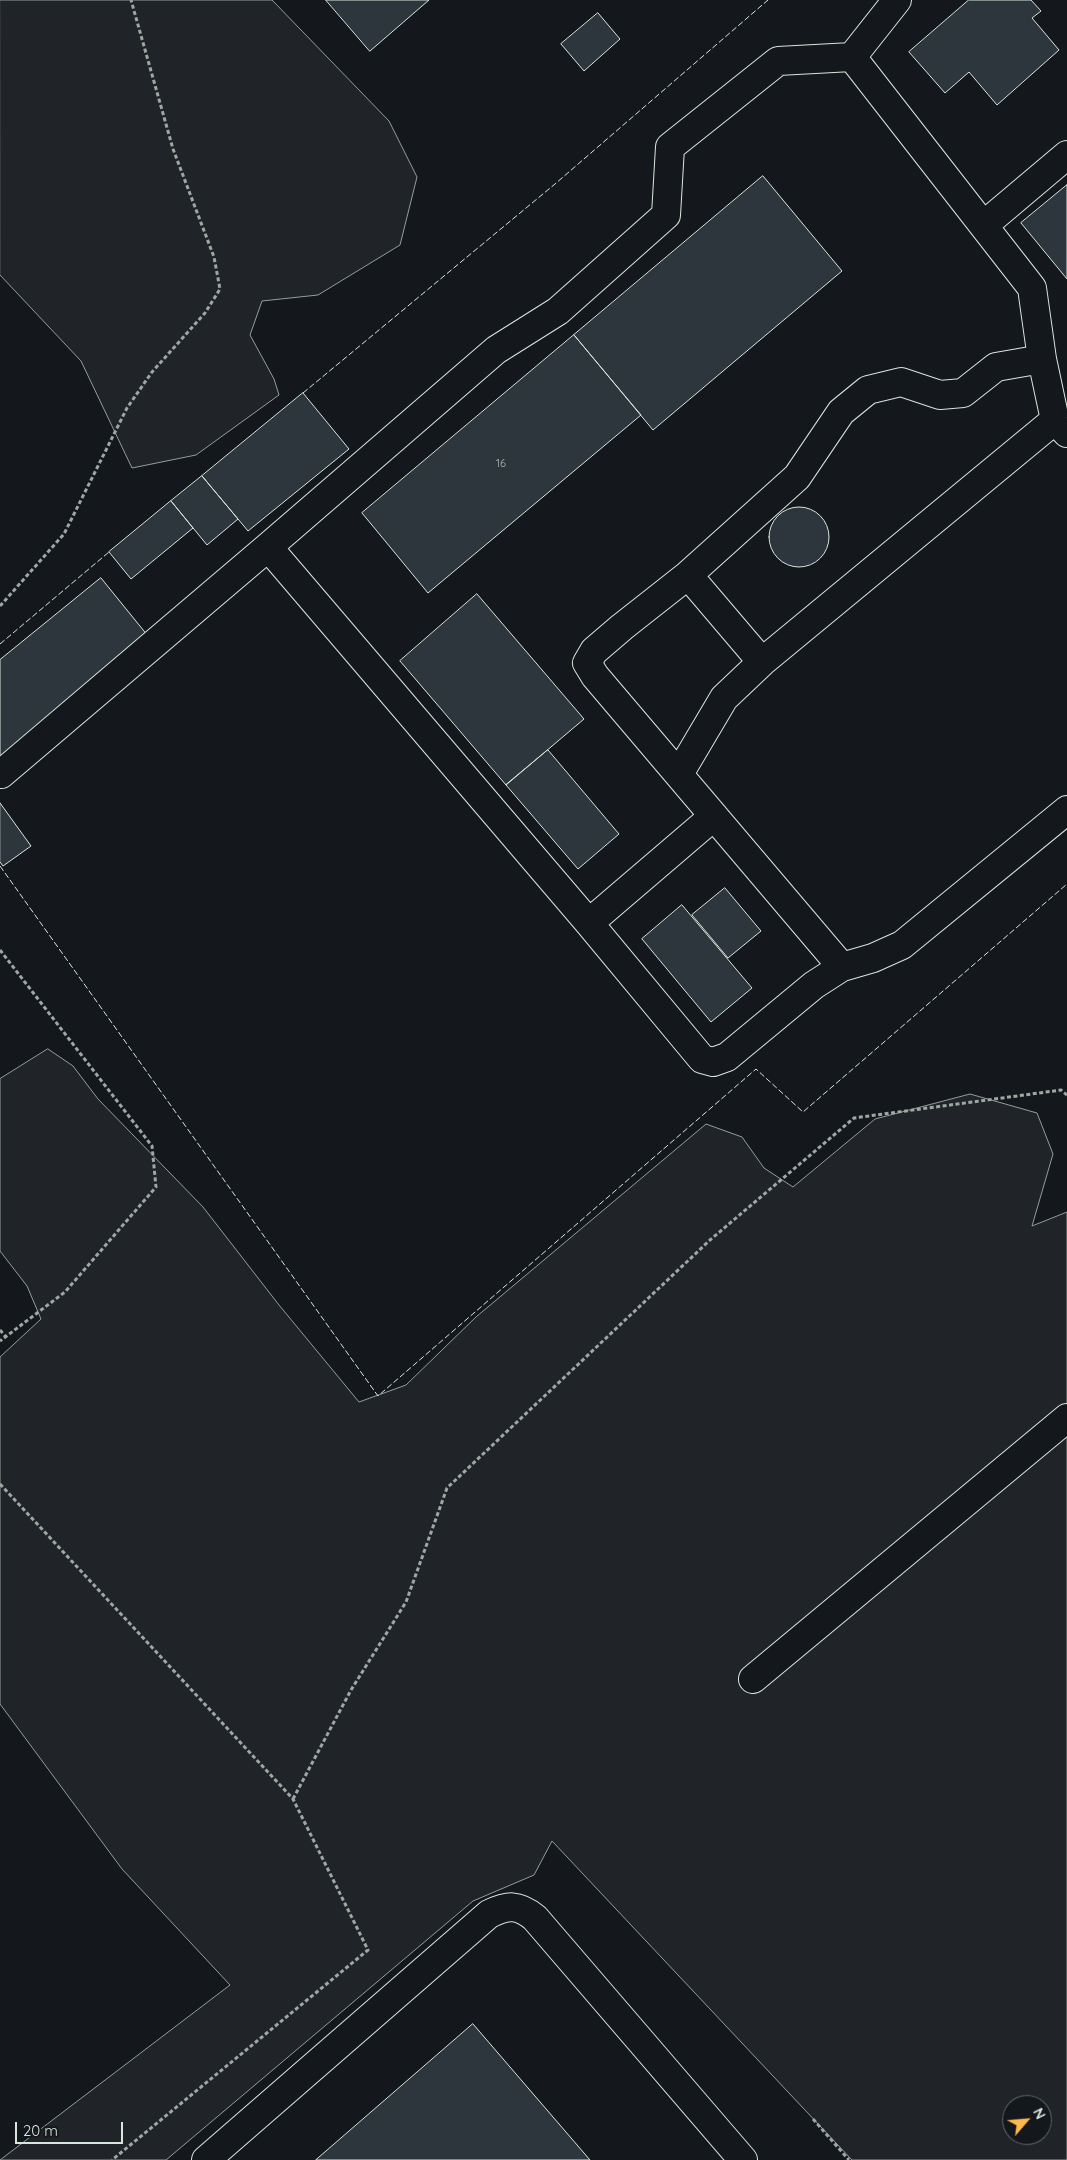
<!DOCTYPE html>
<html>
<head>
<meta charset="utf-8">
<style>
  body { margin:0 }
  #map { position:relative; width:1067px; height:2160px; overflow:hidden; background:#14181c; font-family:Quicksand,sans-serif }
  canvas { display:block }
  .north { position:absolute; left:1002px; top:2095px; width:50px; height:50px; box-sizing:border-box; background:#14181c; border:1px solid #626a69; border-radius:50%; rotate:63deg; font-size:14px; font-weight:700; line-height:20px; text-align:center; color:#d8e6dc }
  .north::after { content:''; display:block; margin:auto; width:18px; height:22px; background:#ffb74d; clip-path:polygon(50% 0,100% 100%,50% 72%,0 100%) }
  .scale { position:absolute; left:15px; top:2122px; width:108px; height:22px; box-sizing:border-box; border:2px solid #d8e6dc; border-top:0; padding-left:6px; font-size:15px; line-height:18px; white-space:nowrap; color:#d8e6dc; -webkit-text-stroke:4px #14181c; paint-order:stroke }
</style>
</head>
<body>
<div id="map">
<canvas width="1067" height="2160"></canvas>
<div class="north">N</div>
<div class="scale">20 m</div>
</div>
<script>
const ctx = document.querySelector('canvas').getContext('2d');
ctx.lineJoin = 'round';
function paint(path, color) { ctx.fillStyle = color; ctx.fill(path, 'evenodd'); }
function trace(path, color, width, dash) { ctx.strokeStyle = color; ctx.lineWidth = width; ctx.lineCap = dash ? 'butt' : 'round'; ctx.setLineDash(dash || []); ctx.stroke(path); }
function label(font, color, halo, rows, align = 'center') {
  ctx.font = font + ' Quicksand,sans-serif'; ctx.lineWidth = 4; ctx.setLineDash([]); ctx.textBaseline = 'middle'; ctx.strokeStyle = halo; ctx.fillStyle = color; for (const [text, x, y, turn = 0] of rows) {
    ctx.save(); ctx.translate(x, y); ctx.rotate((+turn || 0) * Math.PI / 180); ctx.textAlign = isNaN(turn) ? turn : align; if (halo) ctx.strokeText(text, 0, 0); ctx.fillText(text, 0, 0); ctx.restore();
  }
}
const green = new Path2D(`
  M0,0H272L389,121L417,177L400,245L318,295L262,301L250,335L274,379L279,395L196,455L132,468L81,361L0,275Z
  M48,1049L73,1066L98,1099L203,1207L279,1305L359,1402L406,1385L476,1317L706,1124L742,1137L764,1168L793,1187L875,1119L970,1094L1037,1113L1053,1154L1032,1226L1067,1212V2160H852L552,1841L534,1875L473,1901L166,2160H0L230,1985L122,1869L0,1704V1357L41,1319L27,1286L0,1251V1079ZM1012,2105H1042V2135H1012Z`);
paint(green, '#202428');
trace(green, '#939e99', 1);
const building = new Path2D(`
  M326,0H429L370,51Z
  M969,0H1031L1041,11L1032,18L1059,50L997,105L969,72L945,93L909,52Z
  M598,13L620,39L584,71L561,44Z
  M763,176L842,271L653,430L574,335Z
  M1067,185V279L1021,223Z
  M574,335L641,415L428,593L362,513Z
  M303,393L349,449L248,531L202,476Z
  M202,476L238,519L207,545L171,501Z
  M171,501L193,528L131,579L109,552Z
  M769 537a30 30 0 1 1 60 0a30 30 0 1 1-60 0Z
  M101,578L148,636L0,757V660Z
  M477,594L584,719L506,785L400,661Z
  M548,750L619,834L578,869L506,785Z
  M0,803L31,846L3,866L0,862Z
  M725,888L761,931L728,958L692,915Z
  M682,905L752,988L711,1022L642,939Z
  M473,2024L590,2160H316Z`);
paint(building, '#2c363c');
trace(building, '#d8e6dc', 1);
const minor = new Path2D(`
  M852,57L897,0
  M984,225L1067,155
  M268,547L589,923L702,1059L713,1062L727,1057L814,985L842,967L873,958L902,945L1067,810
  M688,575L762,662
  M1,774L268,547L496,350L558,311L666,215L670,147L778,61L852,57L1032,288L1042,359L1055,420L1067,433
  M679,774L724,698L762,662L1055,420
  M589,923L714,816
  M842,967L595,676L587,663L594,651L622,627L688,575L797,477L841,412L868,390L901,382L940,395L963,393L996,367L1042,359
  M753,1679L1067,1418
  M206,2160L489,1914C508,1905 518,1904 535,1918L743,2160`);
trace(minor, '#d8e6dc', 30);
trace(new Path2D(`
  M0,606L64,534L127,408L152,372L205,313L220,289L214,257L173,149L131,0
  M0,950L152,1146L156,1187L65,1292L0,1341
  M0,1330L6,1337
  M0,1484L293,1799L368,1950L112,2160
  M293,1799L351,1690L406,1602L447,1488L710,1240L854,1118L1061,1090L1067,1095
  M813,2119L849,2160`), '#9da8a2', 3, [4, 2.5]);
trace(minor, '#14181c', 28);
trace(new Path2D(`
  M303,393L555,184L768,0
  M0,644L109,552
  M0,866L378,1396L756,1069L803,1112L1067,884`), '#d8e6dc', 1, [6, 2.5]);
label('11px', '#adbab4', null, [
  ["16",501,464]
]);
</script>
</body>
</html>
